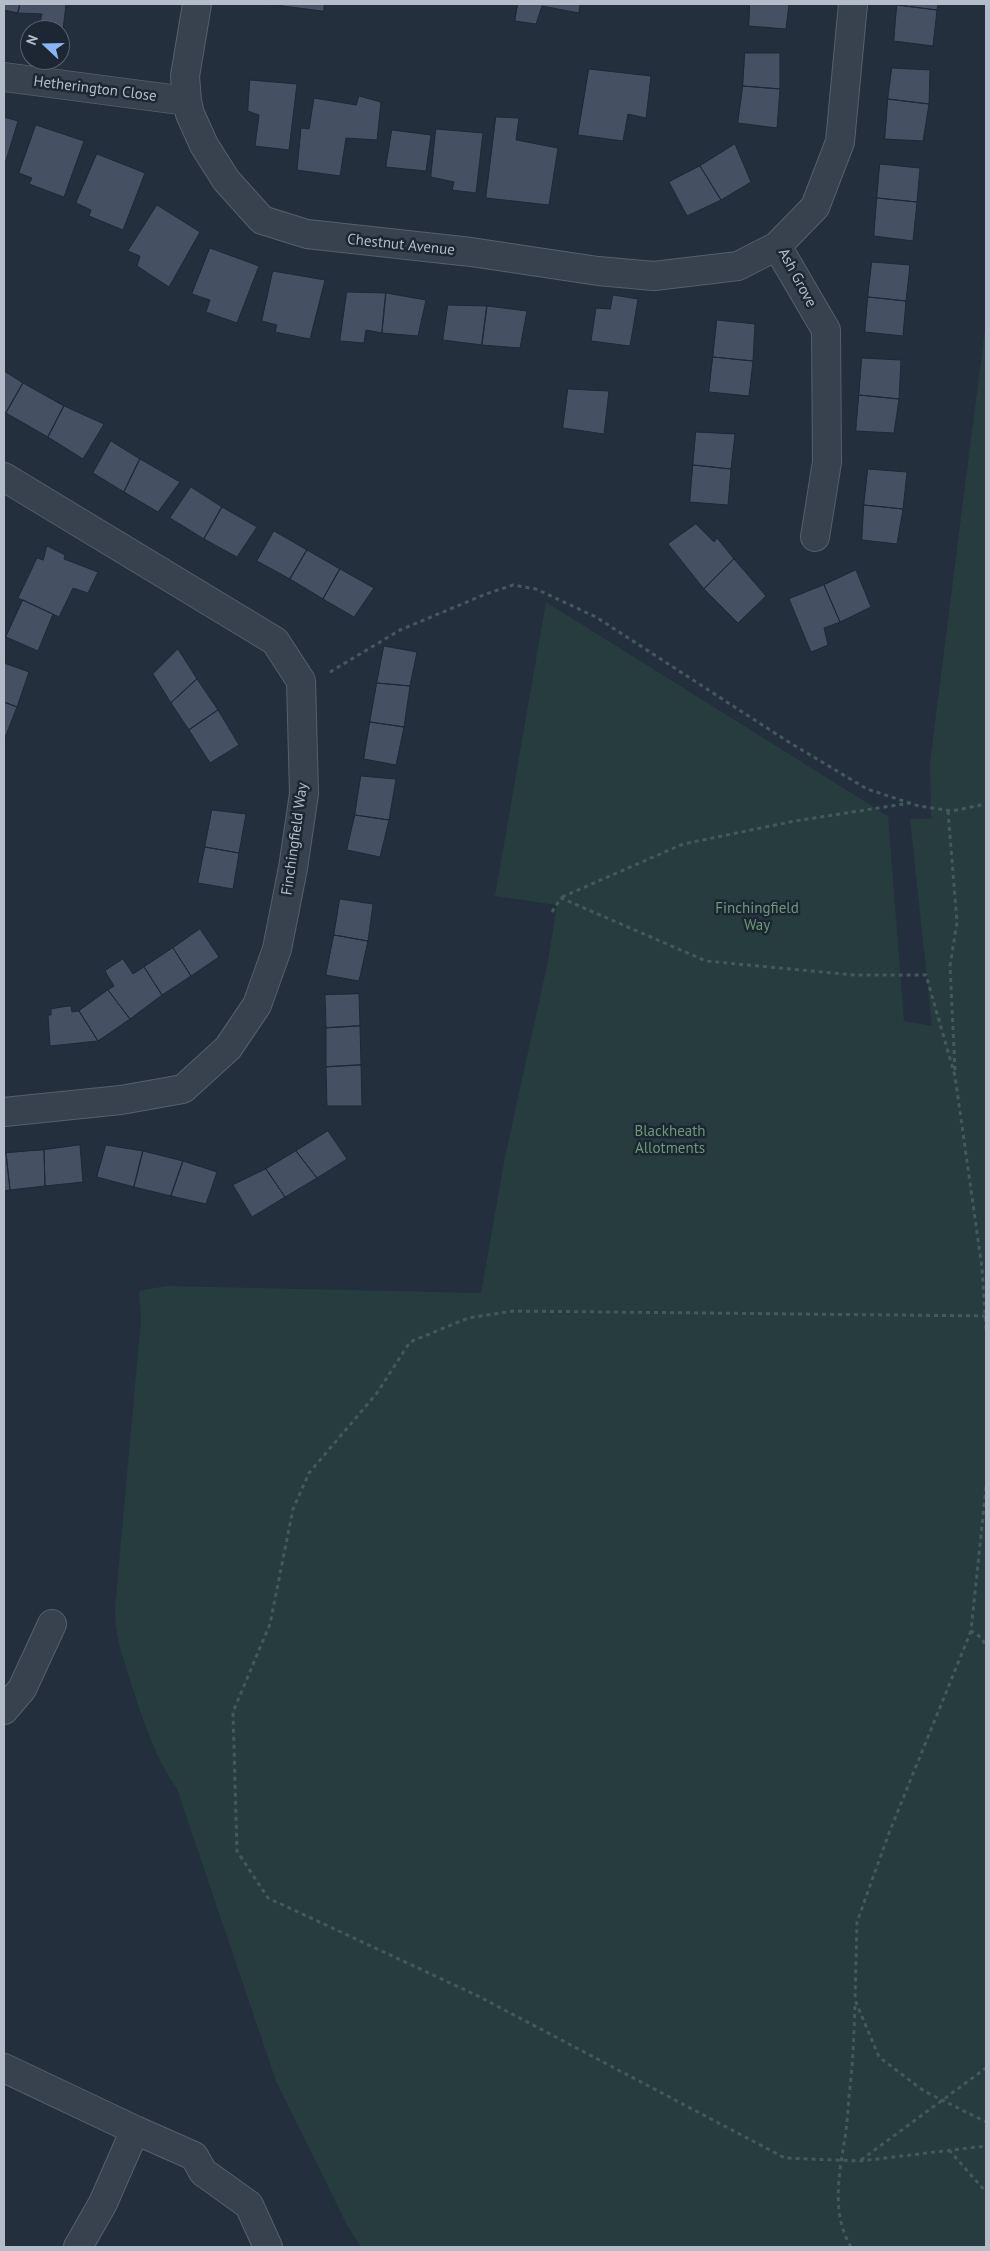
<!DOCTYPE html>
<html>
<head>
<meta charset="utf-8">
<style>
  body { margin:0 }
  #map { position:relative; width:990px; height:2251px; overflow:hidden; background:#242f3e; font-family:"PT Sans",sans-serif }
  canvas { display:block }
  .frame { position:absolute; inset:0; border:5px solid #b4bcc9; pointer-events:none }
  .north { position:absolute; left:20px; top:20px; width:50px; height:50px; box-sizing:border-box; background:#1d2633; border:1px solid #59626f; border-radius:50%; rotate:291deg; font-size:14px; font-weight:700; line-height:20px; text-align:center; color:#b4bcc9 }
  .north::after { content:''; display:block; margin:auto; width:18px; height:22px; background:#8ab4f8; clip-path:polygon(50% 0,100% 100%,50% 72%,0 100%) }
</style>
</head>
<body>
<div id="map">
<canvas width="990" height="2251"></canvas>
<div class="frame"></div>
<div class="north">N</div>
</div>
<script>
const ctx = document.querySelector('canvas').getContext('2d');
ctx.lineJoin = 'round';
function paint(path, color) { ctx.fillStyle = color; ctx.fill(path, 'evenodd'); }
function trace(path, color, width, dash) { ctx.strokeStyle = color; ctx.lineWidth = width; ctx.lineCap = dash ? 'butt' : 'round'; ctx.setLineDash(dash || []); ctx.stroke(path); }
function label(font, color, halo, rows, align = 'center') {
  ctx.font = font + ' "PT Sans",sans-serif'; ctx.lineWidth = 5; ctx.setLineDash([]); ctx.textBaseline = 'middle'; ctx.strokeStyle = halo; ctx.fillStyle = color; for (const [text, x, y, turn = 0] of rows) {
    ctx.save(); ctx.translate(x, y); ctx.rotate((+turn || 0) * Math.PI / 180); ctx.textAlign = isNaN(turn) ? turn : align; if (halo) ctx.strokeText(text, 0, 0); ctx.fillText(text, 0, 0); ctx.restore();
  }
}
paint(new Path2D(`
  M986,321V2247H361L348,2227L276,2081L177,1789C155,1757 143,1721 131,1683C123,1656 115,1638 115,1608L141,1319L139,1291L166,1286L481,1293L505,1157L548,961L557,905L495,896L546,602L888,816L904,1021L932,1026L910,819L934,818L931,816L930,762Z`), '#263c3f');
const building = new Path2D(`
  M4,4H20L18,13L4,10Z
  M20,4H66L63,30L39,27L42,14L18,13Z
  M268,4H324V11Z
  M518,4H580L579,13L542,6L536,24L515,21Z
  M750,4H789L786,29L749,26Z
  M897,4H938L937,10L897,5Z
  M897,5L937,10L933,46L894,41Z
  M745,53H780V89L743,86Z
  M892,68L930,70L929,104L888,99Z
  M589,69L651,76L646,118L628,114L623,141L578,135Z
  M250,80L297,84L289,150L255,146L259,115L248,111Z
  M743,86L780,89L777,128L738,123Z
  M359,96L381,102L377,140L346,138L340,176L297,170L301,128L309,129L314,98L356,105Z
  M888,99L929,104L923,141L885,139Z
  M4,117L18,121L4,167Z
  M496,117L519,118L516,140L558,148L549,205L486,198Z
  M36,125L84,141L64,197L29,184L32,178L19,173Z
  M436,129L483,133L476,193L452,190L454,182L431,177Z
  M392,130L431,135L426,171L386,167Z
  M735,144L751,182L721,200L700,166Z
  M97,154L145,173L123,230L89,216L91,210L76,203Z
  M880,164L920,168L917,202L877,198Z
  M700,166L721,200L687,216L669,182Z
  M877,198L917,202L913,241L874,236Z
  M157,205L200,232L169,287L137,266L140,256L128,251Z
  M210,248L259,266L237,323L206,312L210,300L192,294Z
  M872,262L910,265L906,301L868,297Z
  M273,271L325,280L310,339L275,332L277,325L262,321Z
  M347,292L386,293L382,333L366,330L364,343L340,341Z
  M386,293L426,300L418,336L382,333Z
  M613,295L638,299L630,346L591,341L596,308L610,309Z
  M868,297L906,301L903,336L865,332Z
  M448,305L487,306L482,345L443,340Z
  M487,306L527,311L520,348L482,345Z
  M717,320L755,324L753,361L713,357Z
  M713,357L753,361L749,396L709,392Z
  M862,358L901,360L899,399L859,395Z
  M4,371L23,383L6,413L4,412Z
  M23,383L64,406L48,437L6,413Z
  M568,389L609,391L604,434L563,428Z
  M859,395L899,399L894,433L856,431Z
  M64,406L104,424L83,459L48,437Z
  M696,432L735,434L731,469L693,465Z
  M111,441L140,459L124,492L93,473Z
  M140,459L180,482L158,512L124,492Z
  M693,465L731,469L728,505L690,502Z
  M868,469L907,472L903,509L864,505Z
  M191,487L222,507L204,539L170,518Z
  M864,505L903,509L897,544L862,540Z
  M222,507L257,527L237,557L204,539Z
  M696,524L714,542L717,538L734,559L704,589L668,544Z
  M274,531L307,550L290,579L257,561Z
  M47,546L65,555L64,559L98,572L88,593L73,588L59,617L18,598L37,558L43,560Z
  M307,550L340,569L323,599L290,579Z
  M734,559L766,596L738,623L704,589Z
  M340,569L374,588L354,617L323,599Z
  M856,570L871,607L840,622L824,585Z
  M824,585L840,622L824,628L828,645L811,652L789,599Z
  M23,600L53,614L38,651L6,637Z
  M384,646L417,652L410,686L377,683Z
  M178,649L197,679L171,703L153,674Z
  M4,663L29,672L17,707L4,702Z
  M197,679L218,710L189,730L171,703Z
  M377,683L410,686L404,727L370,722Z
  M4,702L17,707L4,740Z
  M218,710L239,745L210,763L189,730Z
  M370,722L404,727L396,765L364,759Z
  M361,776L396,779L389,820L355,815Z
  M212,810L246,814L239,853L205,847Z
  M355,815L389,820L380,857L347,850Z
  M205,847L239,853L233,889L198,883Z
  M340,899L373,904L368,941L334,935Z
  M200,929L219,957L191,976L173,948Z
  M334,935L368,941L359,981L326,975Z
  M173,948L191,976L162,995L144,967Z
  M123,959L133,974L144,967L162,995L130,1019L108,990L114,986L105,971Z
  M108,990L130,1019L98,1041L79,1011Z
  M359,994L360,1026L326,1028L325,995Z
  M71,1006L72,1012L79,1011L98,1041L50,1046L48,1015H51V1009Z
  M360,1026L361,1065L326,1067V1028Z
  M361,1065L362,1106H327L326,1067Z
  M328,1131L347,1159L317,1178L296,1151Z
  M80,1145L83,1182L45,1186L44,1150Z
  M106,1145L143,1151L134,1187L97,1177Z
  M44,1150L45,1186L10,1190L6,1153Z
  M143,1151L183,1161L171,1196L134,1187Z
  M296,1151L317,1178L285,1197L266,1169Z
  M6,1153L10,1190L4,1191V1154Z
  M183,1161L217,1172L206,1204L171,1196Z
  M266,1169L285,1197L252,1217L233,1185Z`);
paint(building, '#455162');
trace(building, '#1f2835', 1);
const minor = new Path2D(`
  M197,4L185,76L187,101L190,114L204,145L226,180L262,220L307,234L471,252L598,271L654,276L738,266L777,246
  M4,77L187,101
  M4,477L275,641L301,681L304,794L293,868L277,949L257,1005L228,1048L183,1089L121,1100L4,1112
  M815,537L827,462L826,330L777,246L815,207L840,142L853,4
  M4,1710L22,1689L52,1624
  M4,2068L135,2130L103,2203L78,2247
  M135,2130L194,2156L203,2172L249,2205L268,2247`);
trace(minor, '#565f6c', 30);
trace(new Path2D(`
  M330,672L400,630L486,594L513,585L536,589L596,617L787,741L867,789L919,806L952,811L986,804
  M948,811L957,922L950,966L955,1070
  M562,897L683,844L795,821L910,803
  M552,912L561,898L706,961L854,975H926L955,1076L982,1268L986,1329
  M986,1316L514,1311L468,1318L410,1342L377,1393L309,1473L293,1509L270,1624L233,1712L237,1851L268,1898L478,1996L785,2158L860,2161L986,2146
  M986,1487L971,1631L982,1638L986,1647
  M971,1631L889,1833L857,1922L855,2000L879,2057L924,2091L986,2122
  M949,2150L986,2192
  M861,2160L986,2068
  M851,2247C831,2214 839,2174 845,2138C847,2125 848,2110 849,2096C853,2065 854,2035 855,2004`), '#44595c', 3, [4, 4]);
trace(minor, '#38414e', 28);
label('15px', '#b4bcc9', '#1d2633', [
  ["Hetherington Close",95,89,7],
  ["Chestnut Avenue",401,245,6],
  ["Ash Grove",797,278,62],
  ["Finchingfield Way",295,839,-82]
]);
label('15px', '#6b9a76', '#1d2633', [
  ["Finchingfield",757,909],
  ["Way",757,926],
  ["Blackheath",670,1132],
  ["Allotments",670,1149]
]);
</script>
</body>
</html>
